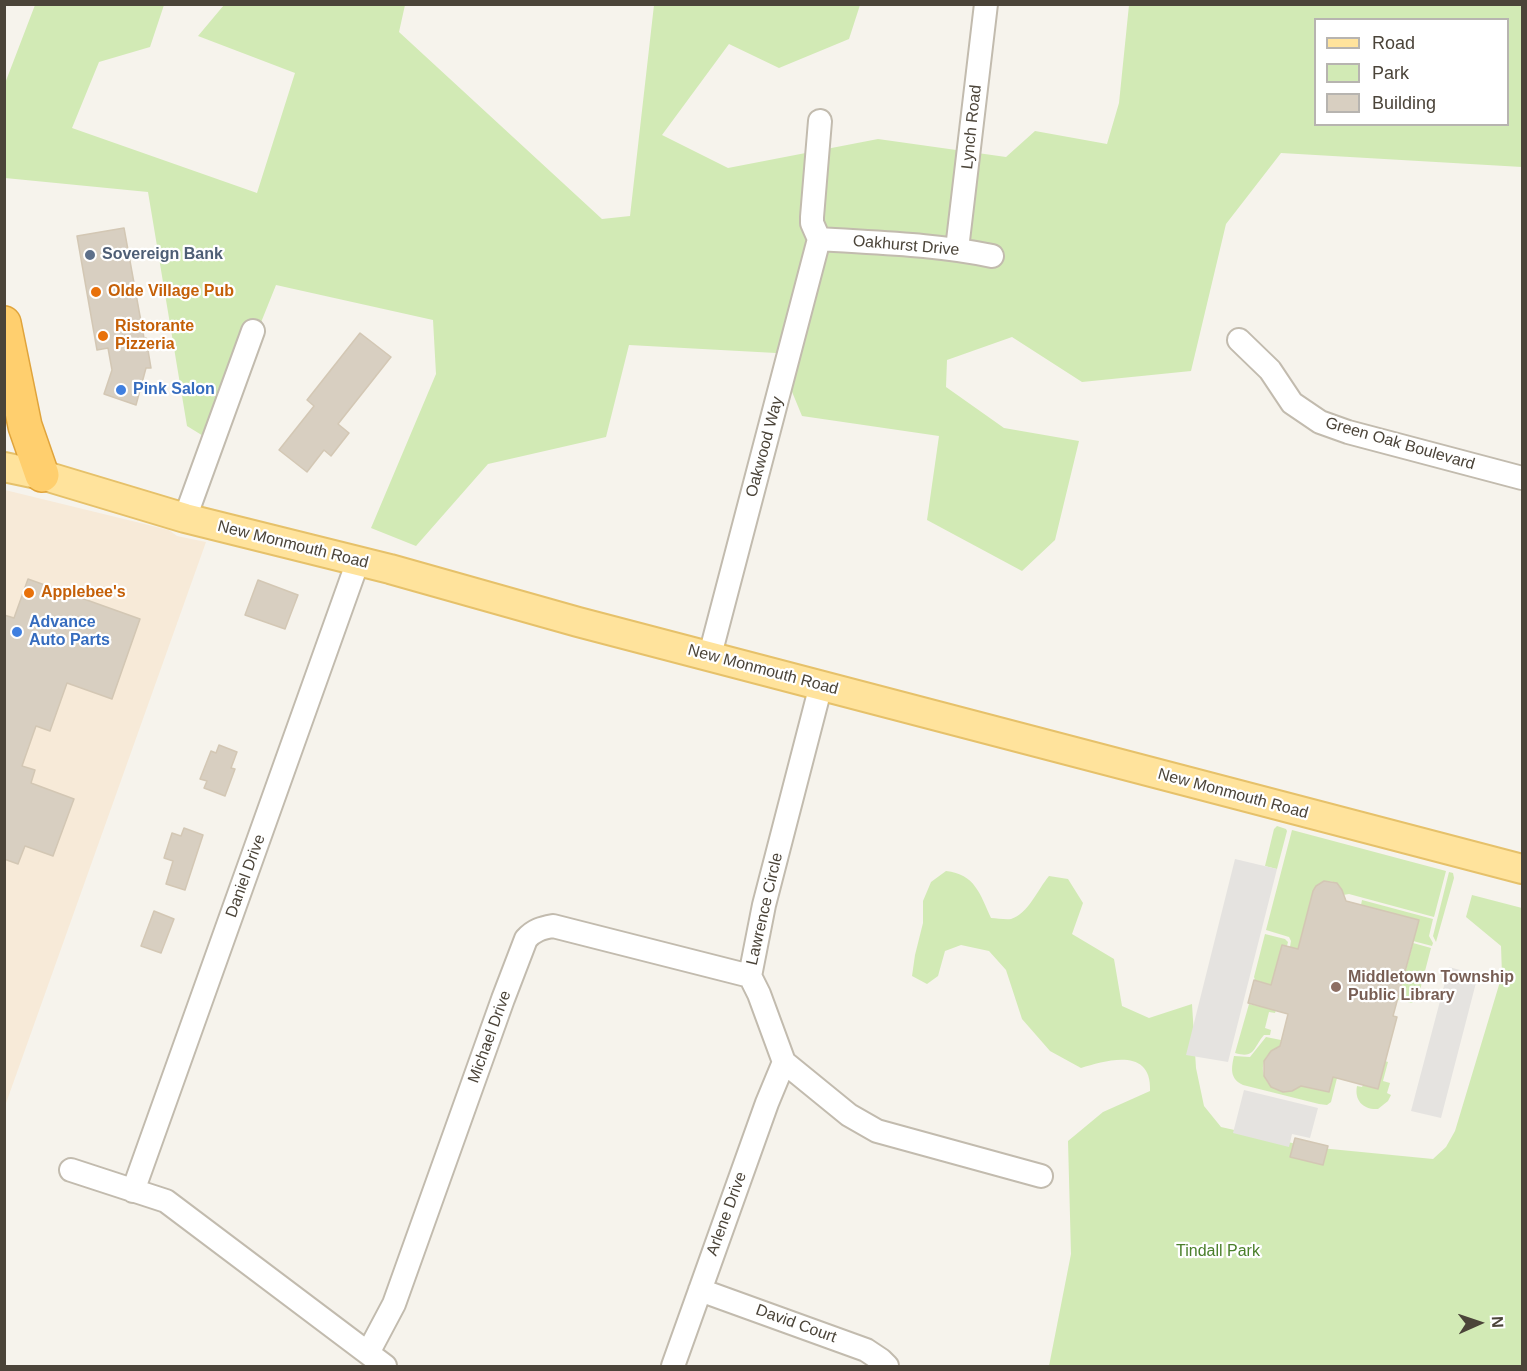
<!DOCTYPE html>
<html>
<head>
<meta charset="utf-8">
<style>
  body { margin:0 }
  #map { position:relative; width:1527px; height:1371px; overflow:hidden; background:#f6f3ec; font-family:Arial,sans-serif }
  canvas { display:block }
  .frame { position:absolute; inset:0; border:6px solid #4b4439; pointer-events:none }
  .legend { position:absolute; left:1314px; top:18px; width:195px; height:108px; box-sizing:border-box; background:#fff; border:2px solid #b7b4b0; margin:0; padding:8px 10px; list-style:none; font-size:18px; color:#4b4439 }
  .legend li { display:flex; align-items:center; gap:12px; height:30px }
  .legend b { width:30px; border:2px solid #b7b4b0 }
  .north { position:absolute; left:1449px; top:1293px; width:60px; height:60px; -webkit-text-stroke:4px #fff; paint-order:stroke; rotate:87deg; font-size:16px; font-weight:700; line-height:24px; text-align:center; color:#4b4439 }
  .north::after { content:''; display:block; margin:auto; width:21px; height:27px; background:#4b4439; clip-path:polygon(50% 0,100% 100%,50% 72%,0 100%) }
</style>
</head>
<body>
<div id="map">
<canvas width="1527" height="1371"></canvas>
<div class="frame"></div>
<ul class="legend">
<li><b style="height:8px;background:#ffe39c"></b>Road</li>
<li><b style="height:16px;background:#d2eab5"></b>Park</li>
<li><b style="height:16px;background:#d8cfc1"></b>Building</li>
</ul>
<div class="north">N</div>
</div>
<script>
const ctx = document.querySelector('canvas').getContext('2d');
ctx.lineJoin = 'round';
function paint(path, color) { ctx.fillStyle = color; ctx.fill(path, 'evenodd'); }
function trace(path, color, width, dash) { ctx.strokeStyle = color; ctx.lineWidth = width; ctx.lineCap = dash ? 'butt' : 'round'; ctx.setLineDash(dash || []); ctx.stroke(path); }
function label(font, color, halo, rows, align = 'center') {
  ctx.font = font + ' Arial,sans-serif'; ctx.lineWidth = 4.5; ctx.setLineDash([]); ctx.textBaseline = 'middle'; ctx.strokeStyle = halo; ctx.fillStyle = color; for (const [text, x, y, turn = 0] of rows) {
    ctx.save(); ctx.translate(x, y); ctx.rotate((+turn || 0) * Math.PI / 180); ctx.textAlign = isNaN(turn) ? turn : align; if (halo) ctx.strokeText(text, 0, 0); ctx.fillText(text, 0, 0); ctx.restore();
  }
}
paint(new Path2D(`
  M5,490L169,530L177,536L206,542L5,1106Z`), '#f7ead8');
paint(new Path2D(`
  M35,5H164L150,47L99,62L72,128L257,193L295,73L198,36L224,5H405L399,32L602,219L630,216L654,5H860L849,39L779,68L729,44L662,135L728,168L878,139L1006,157L1035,131L1107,144L1119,103L1129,5H1522V167L1281,153L1226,224L1191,371L1082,382L1012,337L947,360L946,387L1004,428L1079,441L1055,540L1022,571L927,520L939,436L802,416L776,353L629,345L606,437L488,464L416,546L371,528L436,374L433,320L276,285L213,442L187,426L148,192L5,178L4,86ZM1316,20H1508V124H1316Z
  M1277,826L1286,829L1287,831L1277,869L1265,866L1274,829Z
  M1292,830L1446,871L1434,917L1349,894L1343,895C1340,878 1321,877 1313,891L1298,949L1290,947L1291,941L1289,937L1266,930Z
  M946,871C975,874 980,894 991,918C997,918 1005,920 1011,919C1028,914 1038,889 1049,876L1068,879L1083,903L1072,934L1114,959L1122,1006L1149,1018L1192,1004L1196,1068L1204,1106L1221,1127L1310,1147L1433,1159L1446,1147L1455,1131L1502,975L1501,946L1466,917L1472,895L1522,908V1366H1049L1071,1254L1068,1141L1103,1112L1150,1091C1152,1047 1107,1060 1081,1068L1050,1051L1022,1019L1006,970L989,951L961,945L945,951L938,976L927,984L912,976L915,955L923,923V901L931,882Z
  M1449,872L1453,873L1454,878L1436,942L1433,936Z
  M1362,900L1433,919L1429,936L1433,943L1432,946L1413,941L1418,920L1361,905Z
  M1265,934L1285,939L1288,942L1287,946L1282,945L1271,985L1255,980L1254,977Z
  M1413,943L1431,948L1419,994L1412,1003L1398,1000Z
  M1249,1004L1276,1010L1275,1013L1269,1012L1265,1028L1271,1030L1270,1035H1264C1253,1048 1255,1059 1235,1053Z
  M1266,1037L1281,1040L1280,1047C1245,1060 1270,1107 1301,1085L1328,1092L1333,1077L1337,1078L1331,1102L1327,1105L1319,1104L1243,1085C1230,1079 1231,1069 1234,1056L1250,1057Z
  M1385,1061L1388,1062L1383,1081L1390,1083L1387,1093L1391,1095L1388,1101L1378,1109C1364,1110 1354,1101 1357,1086L1362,1087L1363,1085L1378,1089Z`), '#d2eab5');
paint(new Path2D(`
  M1235,859L1277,869L1228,1062L1186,1055Z
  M1449,967L1478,975L1441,1118L1411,1111Z
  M1244,1090L1318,1108L1310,1138L1292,1134L1289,1147L1233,1133Z`), '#e5e3e0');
const building = new Path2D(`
  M124,228L144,338H146L151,368H146L136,405L104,394L112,370L108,348L97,350L77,236Z
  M360,333L391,357L338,424L349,433L331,456L324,450L307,472L279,450L314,406L307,400Z
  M28,579L140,619L112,699L67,683L50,731L36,726L22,766L35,770L31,783L74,799L53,856L25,846L18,864L4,859V615L14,618Z
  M258,580L298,595L285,629L245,615Z
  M219,745L237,752L231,768L235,769L225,796L204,788L207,781L200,779L211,751L216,753Z
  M184,828L203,835L185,890L166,884L173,861L164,858L172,833L181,836Z
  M1324,881L1337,883L1342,890L1346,901L1419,920L1393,1016L1397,1017L1378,1089L1333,1077L1329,1092L1301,1086L1292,1091L1283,1092L1271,1087L1264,1076V1061L1271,1051L1280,1046L1288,1014L1248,1003L1254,980L1271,985L1282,945L1298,949L1313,891L1316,886Z
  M154,911L174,919L161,953L141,946Z
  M1295,1138L1328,1146L1323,1165L1290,1157Z`);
paint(building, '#d8cfc1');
trace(building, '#d3c7b4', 1.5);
const minor = new Path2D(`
  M819,239C877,243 935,244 992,256
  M819,239L812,223V217L820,121
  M957,249L986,4
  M1239,340L1270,370L1292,403L1320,422L1348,432L1522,478
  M185,518L253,331
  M710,655L819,239
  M821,685L764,905L750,976L759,994L784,1062L849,1115L877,1131L1041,1176
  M71,1170L166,1201L385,1366
  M133,1191L358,561
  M700,1290L866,1350L881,1360L887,1366
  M368,1353L394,1304L503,999L526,939C534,930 542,928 553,926L750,976
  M673,1366L767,1103L784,1062`);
const major = new Path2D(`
  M4,467L42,475L185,518L390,569L578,622L1522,869`);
const highway = new Path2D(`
  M4,323L25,426L42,475`);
trace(minor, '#c2bbae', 26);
trace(major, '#e6c16a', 32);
trace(highway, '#e0a43c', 36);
trace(minor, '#fff', 22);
trace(major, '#ffe39c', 28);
trace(highway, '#ffcf6e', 33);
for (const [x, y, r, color] of [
  [90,255,6,"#5c6f8a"],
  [96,292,6,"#e8710a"],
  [103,336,6,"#e8710a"],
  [121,390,6,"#3f7fe0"],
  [29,593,6,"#e8710a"],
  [17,632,6,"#3f7fe0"],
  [1336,987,6,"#8d6e63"]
]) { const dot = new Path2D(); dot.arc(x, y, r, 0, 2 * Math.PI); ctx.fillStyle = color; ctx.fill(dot); trace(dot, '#fff', 2); }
label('16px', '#4b4439', '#fff', [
  ["Lynch Road",972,127,-84],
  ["Oakhurst Drive",906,246,5],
  ["Green Oak Boulevard",1400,444,16],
  ["Oakwood Way",765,447,-75],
  ["New Monmouth Road",293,545,14],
  ["New Monmouth Road",763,670,15],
  ["New Monmouth Road",1233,794,15],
  ["Daniel Drive",246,876,-70],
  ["Lawrence Circle",765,909,-77],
  ["Michael Drive",490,1037,-70],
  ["Arlene Drive",727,1214,-70],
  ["David Court",796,1324,20]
]);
label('bold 16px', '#4e5e75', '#fff', [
  ["Sovereign Bank",102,255]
], 'left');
label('bold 16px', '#c56008', '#fff', [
  ["Olde Village Pub",108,292],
  ["Ristorante",115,327],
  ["Pizzeria",115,345],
  ["Applebee's",41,593]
], 'left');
label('bold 16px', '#366cbe', '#fff', [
  ["Pink Salon",133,390],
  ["Advance",29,623],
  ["Auto Parts",29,641]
], 'left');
label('bold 16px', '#785e54', '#fff', [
  ["Middletown Township",1348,978],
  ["Public Library",1348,996]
], 'left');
label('16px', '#4a7f2a', '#fff', [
  ["Tindall Park",1218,1252]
]);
</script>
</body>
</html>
